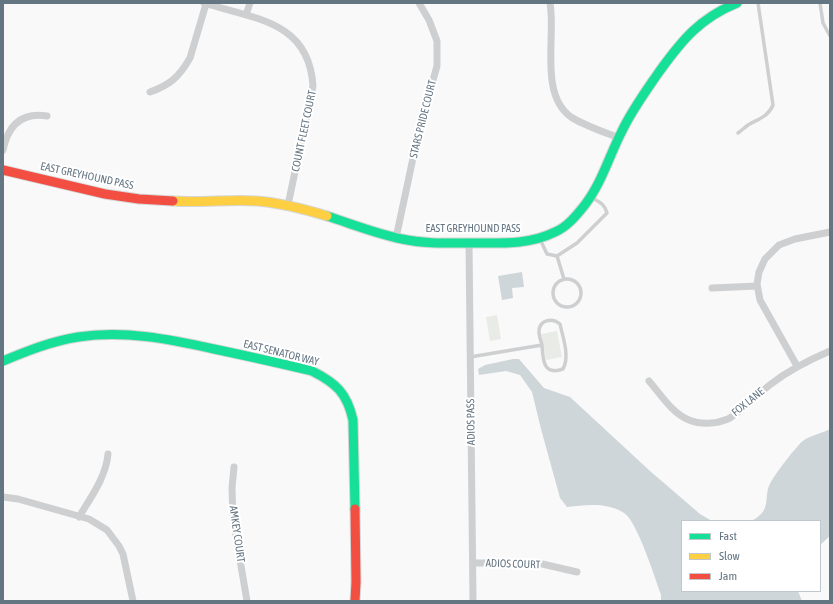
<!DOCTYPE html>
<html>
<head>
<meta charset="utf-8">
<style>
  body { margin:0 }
  #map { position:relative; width:833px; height:604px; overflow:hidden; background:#f9f9f9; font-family:"Asap Condensed",sans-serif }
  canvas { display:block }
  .frame { position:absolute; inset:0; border:4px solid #657683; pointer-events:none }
  .legend { position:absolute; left:681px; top:520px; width:140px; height:72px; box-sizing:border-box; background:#fff; border:1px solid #c1c8cd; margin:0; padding:5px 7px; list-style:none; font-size:12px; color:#657683 }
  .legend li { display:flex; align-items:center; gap:8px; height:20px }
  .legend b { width:20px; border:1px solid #c1c8cd }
</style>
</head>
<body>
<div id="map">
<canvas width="833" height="604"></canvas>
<div class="frame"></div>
<ul class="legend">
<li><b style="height:5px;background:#16e098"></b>Fast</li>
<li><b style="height:5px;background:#ffcf43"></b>Slow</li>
<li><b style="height:5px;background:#f24e42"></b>Jam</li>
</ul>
</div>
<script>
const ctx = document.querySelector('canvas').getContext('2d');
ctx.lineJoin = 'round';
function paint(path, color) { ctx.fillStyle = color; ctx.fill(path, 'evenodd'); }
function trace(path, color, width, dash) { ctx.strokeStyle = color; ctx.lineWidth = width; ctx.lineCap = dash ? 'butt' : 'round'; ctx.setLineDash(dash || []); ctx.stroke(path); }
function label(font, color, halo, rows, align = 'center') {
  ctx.font = font + ' "Asap Condensed",sans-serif'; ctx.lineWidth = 4; ctx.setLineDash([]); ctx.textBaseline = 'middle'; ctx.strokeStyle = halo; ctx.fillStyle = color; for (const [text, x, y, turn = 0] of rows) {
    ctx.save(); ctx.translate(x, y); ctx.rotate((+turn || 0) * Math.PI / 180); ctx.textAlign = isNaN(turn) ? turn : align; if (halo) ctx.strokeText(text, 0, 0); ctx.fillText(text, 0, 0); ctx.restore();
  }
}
paint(new Path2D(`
  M497,315L501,339L490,341L486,317Z
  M557,331L562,357L546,360L541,334Z`), '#e8ebe6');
paint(new Path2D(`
  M522,272L524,287L512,288L513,298L502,300L498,276Z
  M513,359H519L544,388L570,397L650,471L700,514L712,521H682V591H798L802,601H661V595C655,578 637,521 624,513C607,502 586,505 567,507L560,498L541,429L532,392L520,375L506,371L479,375L478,369L485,365Z
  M830,429V536L820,545V521H751C774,510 762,496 771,482C776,473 797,445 804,440C812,435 822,433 830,429Z`), '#ced6d9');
const fast = new Path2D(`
  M327,216C352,224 377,234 402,239C425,244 449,243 472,243C500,243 529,245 555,232C567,227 576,216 584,206C602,183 609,156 622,131C632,110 646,91 659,72C682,40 700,18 737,3
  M3,361C27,351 52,341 78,337C124,330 169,339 214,349C247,356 279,363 312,371C336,383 347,393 353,420L355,509`);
const slow = new Path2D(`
  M173,201C201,203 229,199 257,201C281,203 304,209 327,216`);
const jam = new Path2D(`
  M3,170L105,194L139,199L173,201
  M355,509L356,582L355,601`);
trace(fast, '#d5d6d7', 11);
trace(slow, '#d5d6d7', 11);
trace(jam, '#d5d6d7', 11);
trace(new Path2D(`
  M820,3L823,23L830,36
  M738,133C741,131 744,128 748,125C758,119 768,117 773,105L758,3
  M540,239L547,254L557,256L577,243L607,213C605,204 599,202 592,198
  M557,256L564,279
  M553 293a14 14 0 1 1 28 0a14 14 0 1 1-28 0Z
  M470,357L542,345C543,360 543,376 563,369C570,356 563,338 560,324C552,317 539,320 539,332C539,336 541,341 542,345`), '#cecfd0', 3.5);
trace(new Path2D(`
  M204,3C255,19 309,21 313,86L288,205
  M550,3C556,37 539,94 571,117C583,125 604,132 619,138
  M246,15L250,3
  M150,92C170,85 179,77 190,58L206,4
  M3,150C8,126 21,112 47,116
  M396,238L419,130L437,66V41L429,20L419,3
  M469,243L473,601
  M712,288L757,286
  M797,366L760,300L757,284L759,272L765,259L779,245L795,239L830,232
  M649,381C661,395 672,413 689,420C701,425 716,424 728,419C740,413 759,393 771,384C789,370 809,360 830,351
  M234,467L232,488L233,519L247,601
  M3,497L18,499L89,519L107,530L119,546L123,554L133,601
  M79,517C91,497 106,477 108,454
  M473,563H538L577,572`), '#cecfd0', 7);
trace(fast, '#16e098', 9);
trace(slow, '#ffcf43', 9);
trace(jam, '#f24e42', 9);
label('11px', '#657683', '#fff', [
  ["STARS PRIDE COURT",423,119,-76],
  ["COUNT FLEET COURT",304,131,-78],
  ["EAST GREYHOUND PASS",87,176,12],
  ["EAST GREYHOUND PASS",473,229],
  ["EAST SENATOR WAY",281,353,14],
  ["FOX LANE",748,402,-39],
  ["ADIOS PASS",471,422,-91],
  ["AMKEY COURT",237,534,82],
  ["ADIOS COURT",513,564,2]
]);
</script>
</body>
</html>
